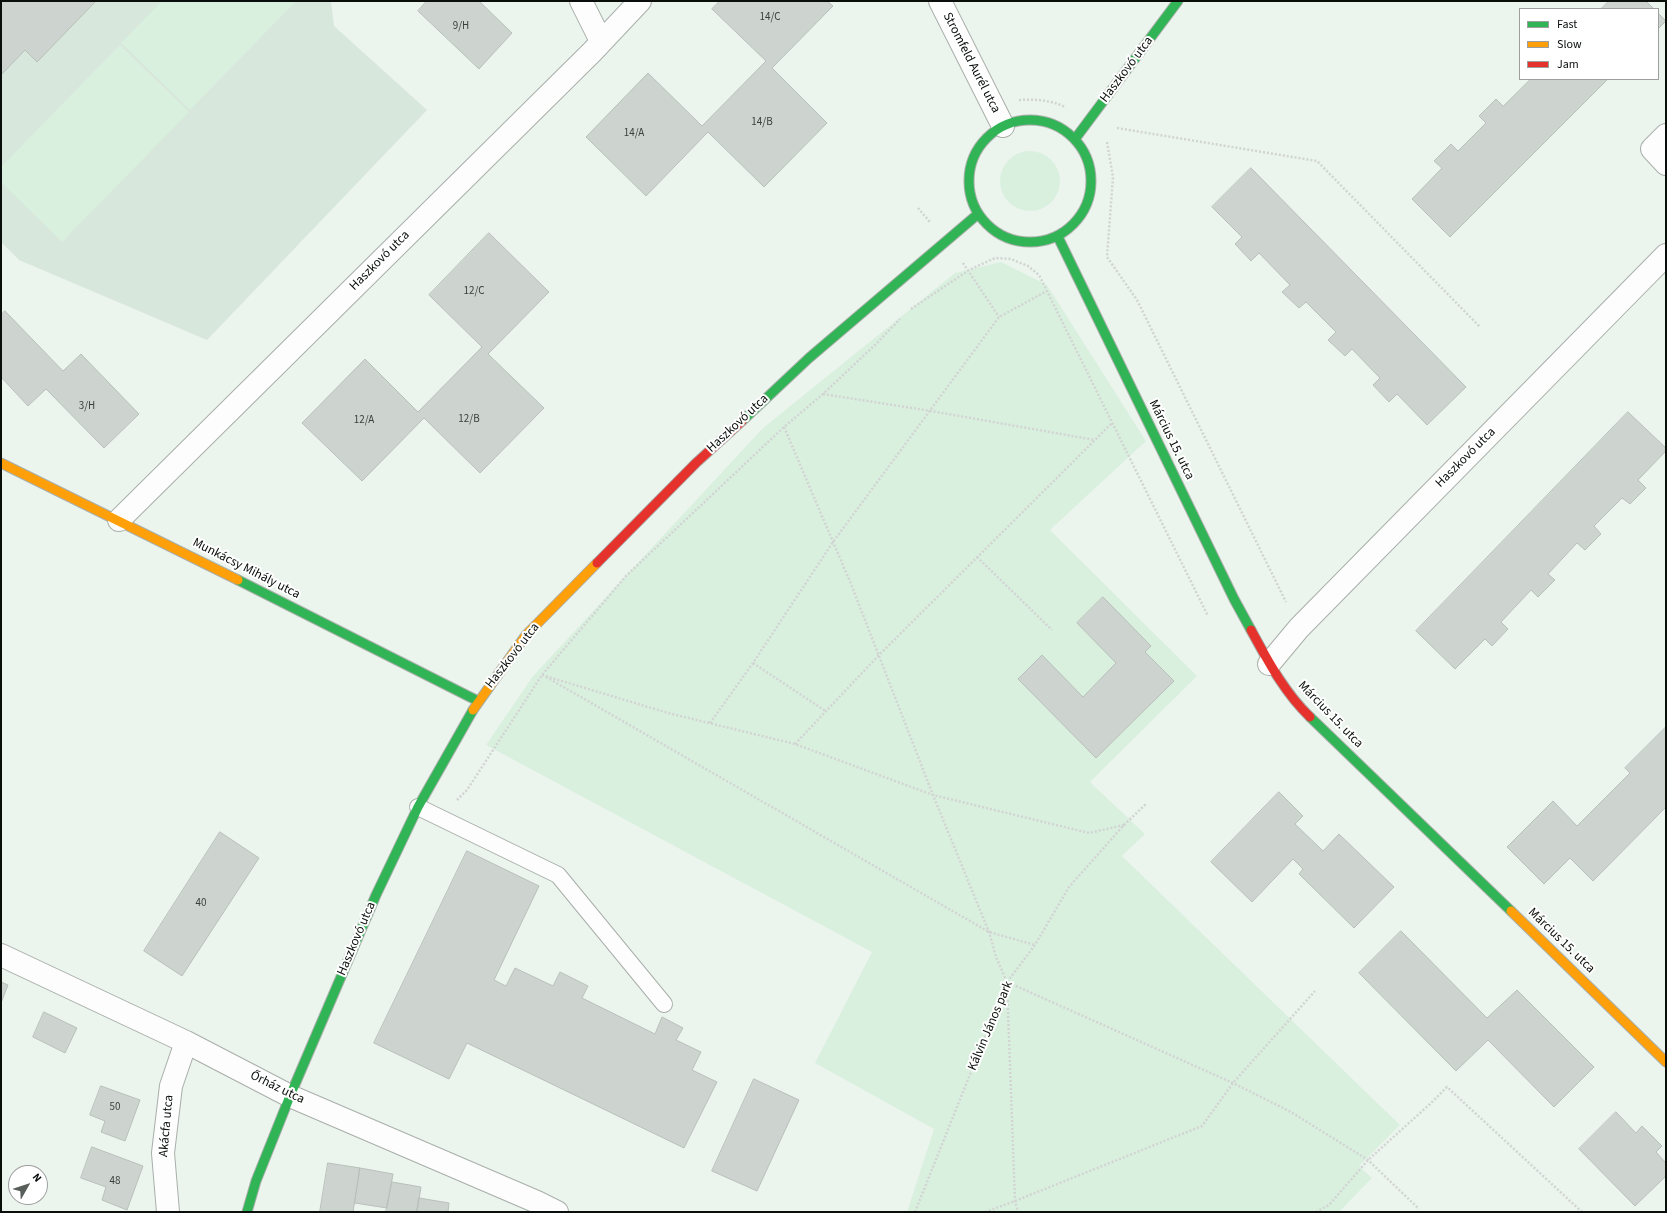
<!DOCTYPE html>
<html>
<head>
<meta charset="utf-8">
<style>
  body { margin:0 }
  #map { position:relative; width:1667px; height:1213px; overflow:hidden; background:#ecf4ee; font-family:"Source Sans 3",sans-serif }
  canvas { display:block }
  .frame { position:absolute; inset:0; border:2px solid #090e0a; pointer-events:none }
  .legend { position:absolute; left:1519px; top:8px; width:140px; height:72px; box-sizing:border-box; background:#fff; border:1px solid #9d9f9d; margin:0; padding:5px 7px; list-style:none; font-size:12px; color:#090e0a }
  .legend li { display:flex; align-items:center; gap:8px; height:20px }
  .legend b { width:20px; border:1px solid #9d9f9d }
  .north { position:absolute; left:8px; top:1165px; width:40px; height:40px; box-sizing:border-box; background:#fff; border:1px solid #9d9f9d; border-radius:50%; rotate:51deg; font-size:11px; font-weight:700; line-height:16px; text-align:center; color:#090e0a }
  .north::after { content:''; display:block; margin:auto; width:14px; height:18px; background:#585e5a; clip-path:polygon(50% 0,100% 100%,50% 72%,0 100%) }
</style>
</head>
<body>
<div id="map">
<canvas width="1667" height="1213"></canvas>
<div class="frame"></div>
<ul class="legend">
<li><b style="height:5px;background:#30b455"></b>Fast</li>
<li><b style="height:5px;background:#ff9f0a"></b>Slow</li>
<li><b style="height:5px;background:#e5322d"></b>Jam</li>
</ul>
<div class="north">N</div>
</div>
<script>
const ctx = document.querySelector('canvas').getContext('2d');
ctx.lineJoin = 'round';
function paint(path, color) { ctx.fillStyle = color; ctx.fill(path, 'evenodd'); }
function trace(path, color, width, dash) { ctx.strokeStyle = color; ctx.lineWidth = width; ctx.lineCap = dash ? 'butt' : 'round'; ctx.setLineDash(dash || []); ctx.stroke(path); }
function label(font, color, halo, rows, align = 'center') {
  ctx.font = font + ' "Source Sans 3",sans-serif'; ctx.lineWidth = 4; ctx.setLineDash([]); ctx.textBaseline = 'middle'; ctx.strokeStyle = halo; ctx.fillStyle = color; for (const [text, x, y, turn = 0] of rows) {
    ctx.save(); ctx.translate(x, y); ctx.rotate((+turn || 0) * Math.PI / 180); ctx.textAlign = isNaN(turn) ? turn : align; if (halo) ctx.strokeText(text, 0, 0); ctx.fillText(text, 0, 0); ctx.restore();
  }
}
paint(new Path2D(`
  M1,1H331L334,26L427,110L207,340L19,260L1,242Z`), '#d8e7dc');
paint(new Path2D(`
  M162,1H296L190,110L121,43Z
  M120,45L189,112L62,242L1,182V167Z
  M1000 181a30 30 0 1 1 60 0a30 30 0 1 1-60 0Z
  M1001,262L1047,285L1146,441L1050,530L1197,676L1090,782L1145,834L1122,856L1400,1125L1359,1166L1372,1178L1339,1212H907L934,1129L815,1063L872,952L486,745L533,676L763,428L955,273Z`), '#daf0df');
const building = new Path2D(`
  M1,1H96L37,62L25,50L1,75Z
  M427,1H479L512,33L479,69L418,11Z
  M720,1H827L833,6L772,68L827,123L764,187L708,132L646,196L586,137L648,73L702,126L766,61L712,9Z
  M1609,1H1646L1654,9H1601Z
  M1658,13L1666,21L1658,29Z
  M1531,79H1608L1450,237L1412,199L1442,168L1434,161L1451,144L1458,151L1486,123L1479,116L1496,99L1503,106Z
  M1251,168L1466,387L1427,425L1397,394L1389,402L1373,385L1380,378L1352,349L1345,356L1328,340L1336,332L1306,302L1299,308L1282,292L1290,285L1259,253L1251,261L1235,244L1242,237L1212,207Z
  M489,233L549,292L488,354L544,408L480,473L424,418L362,481L302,423L365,359L418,412L482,347L429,295Z
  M5,311L63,371L81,354L139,414L104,448L46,389L28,406L1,377V315Z
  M1628,412L1666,448V451L1638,480L1646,488L1630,504L1622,498L1594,526L1601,534L1585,550L1577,543L1548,574L1555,580L1538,597L1531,590L1501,622L1508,629L1492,646L1485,639L1455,669L1416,631Z
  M1103,597L1151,646L1145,652L1174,681L1096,758L1018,679L1042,655L1083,697L1116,663L1077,623Z
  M1666,727V807L1593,881L1570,858L1544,884L1507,847L1553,801L1577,826L1630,773L1625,768Z
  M1279,792L1303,816L1295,824L1323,851L1339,834L1394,887L1354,928L1299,874L1303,869L1293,859L1252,902L1211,862Z
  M220,832L259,858L182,976L144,951Z
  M467,851L539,886L494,980L506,986L515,968L553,986L560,972L588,986L582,998L655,1034L662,1017L683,1028L676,1040L701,1052L692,1070L717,1082L684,1148L467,1043L449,1079L374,1043Z
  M1401,931L1487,1018L1517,990L1594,1067L1554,1107L1488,1040L1456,1071L1359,973Z
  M1,982L8,985L1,1003Z
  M44,1012L77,1028L65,1053L33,1037Z
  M754,1079L799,1100L757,1191L712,1171Z
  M101,1086L140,1100L125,1141L101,1132L105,1121L90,1115Z
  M1616,1112L1636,1133L1642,1126L1662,1146L1656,1152L1666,1163V1176L1635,1206L1579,1149Z
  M92,1147L143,1166L127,1210L102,1200L106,1187L81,1178Z
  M328,1163L360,1168L353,1212H320Z
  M360,1168L393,1174L387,1208L355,1203Z
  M392,1182L421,1187L417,1212H386Z
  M419,1198L449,1203L448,1212H417Z`);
paint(building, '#cdd4cf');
trace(building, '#b9bfba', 1);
const lane = new Path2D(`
  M418,807L558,875L664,1004`);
const street = new Path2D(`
  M581,1L601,41
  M940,1L1003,126
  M1666,135L1652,149L1666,164
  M119,520L592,52L640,1
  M1269,664L1299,628L1666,255
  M1,955L186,1042L290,1096L537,1202L557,1212
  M168,1212L163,1153L171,1086L186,1042`);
const fast = new Path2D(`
  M969 181a61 61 0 1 1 122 0a61 61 0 1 1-122 0Z
  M1075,139L1178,1
  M1058,237L1234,599L1251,630
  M742,421L809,358L978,214
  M238,580L478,701
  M1310,717L1511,911
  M247,1212L256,1181L290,1096L376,895L418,807L473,710`);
const slow = new Path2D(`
  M1,463L238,580
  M473,710L526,635L597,563
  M1511,911L1666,1062`);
const jam = new Path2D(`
  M597,563L696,463L742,421
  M1251,630C1268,661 1284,692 1310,717`);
trace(lane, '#a9afaa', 18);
trace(street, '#a9afaa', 24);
trace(fast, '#a9afaa', 11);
trace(slow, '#a9afaa', 11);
trace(jam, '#a9afaa', 11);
trace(new Path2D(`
  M1019,100C1035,99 1051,100 1065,107
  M1117,128L1317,161L1480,327
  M1107,142L1113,177L1107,257L1137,300L1286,602
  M918,208L930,222
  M963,263L999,317
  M911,309L969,270L995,258L1011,259L1028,266L1039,275L1208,616
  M823,394L931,411L1095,440
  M784,427L851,584L933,795L989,932L996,957L1007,982L1233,1083L1291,1112L1368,1160L1419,1209
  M977,557L1052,630
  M753,663L827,712
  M542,675L668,713L795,744L933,795L1089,833L1124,825
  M546,677L989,932L1035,945
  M710,723L753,663L833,542L999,317L1047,291
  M795,744L879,655L1112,423
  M457,800L467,790L542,675L626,576L784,427L823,394L875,345L900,319
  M1007,984L1015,1201L1018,1212
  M915,1212L1007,982L1035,945L1069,887L1124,825L1146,804
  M985,1212L1015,1201L1202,1126L1233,1083L1315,991
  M1316,1212L1329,1205L1368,1160L1430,1104L1447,1087L1582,1212`), '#d1d4d2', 2.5, [2, 2]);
trace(lane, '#fcfdfc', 16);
trace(street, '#fcfdfc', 22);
trace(fast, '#30b455', 9);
trace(slow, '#ff9f0a', 9);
trace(jam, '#e5322d', 9);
label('11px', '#3a403b', null, [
  ["14/C",770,18],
  ["9/H",461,27],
  ["14/B",762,123],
  ["14/A",634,134],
  ["12/C",474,292],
  ["3/H",87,407],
  ["12/B",469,420],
  ["12/A",364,421],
  ["40",201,904],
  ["50",115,1108],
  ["48",115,1182]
]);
label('13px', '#090e0a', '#fff', [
  ["Stromfeld Aurél utca",971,63,63],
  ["Haszkovó utca",1127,70,-53],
  ["Haszkovó utca",380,261,-45],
  ["Haszkovó utca",738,424,-43],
  ["Március 15. utca",1171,440,64],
  ["Haszkovó utca",1466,458,-45],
  ["Munkácsy Mihály utca",246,569,27],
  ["Haszkovó utca",513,656,-52],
  ["Március 15. utca",1330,715,46],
  ["Haszkovó utca",357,939,-67],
  ["Március 15. utca",1561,941,44],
  ["Kálvin János park",991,1026,-67],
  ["Őrház utca",277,1088,26],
  ["Akácfa utca",167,1126,-85]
]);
</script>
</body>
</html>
